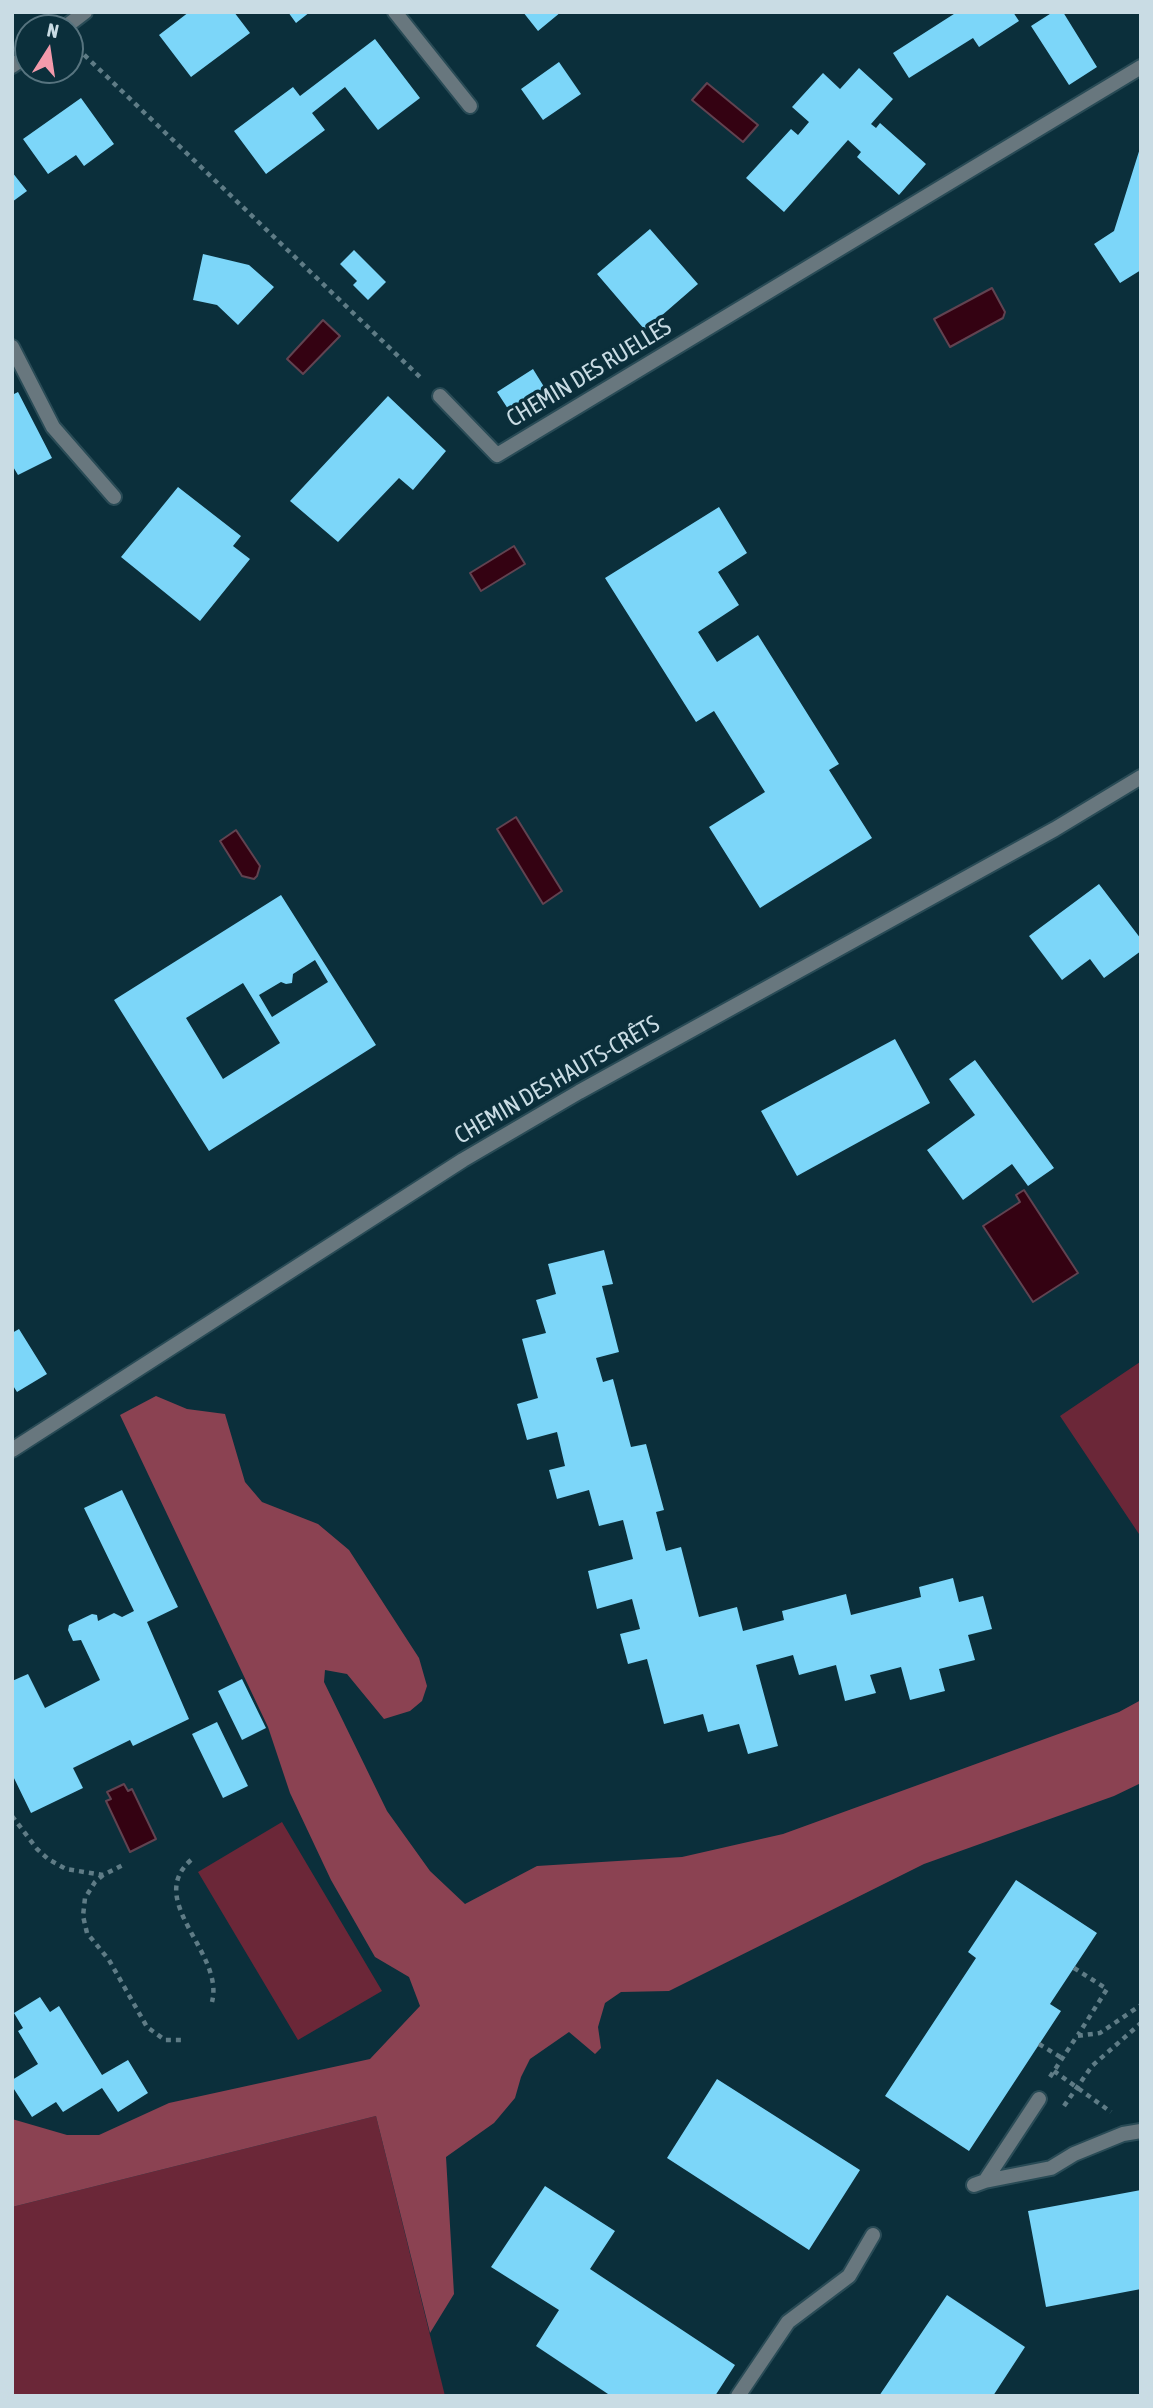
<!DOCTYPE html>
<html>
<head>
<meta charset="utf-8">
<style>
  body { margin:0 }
  #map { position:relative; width:1153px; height:2408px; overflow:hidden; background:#0b2f3b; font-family:"Asap Condensed",sans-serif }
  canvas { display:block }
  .frame { position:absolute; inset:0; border:14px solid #c9dce4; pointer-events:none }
  .north { position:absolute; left:14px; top:14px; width:70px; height:70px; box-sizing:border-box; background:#0b2f3b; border:2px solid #57747f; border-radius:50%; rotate:12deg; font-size:19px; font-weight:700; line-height:28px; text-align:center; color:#c9dce4 }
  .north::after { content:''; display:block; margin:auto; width:24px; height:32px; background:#f39aab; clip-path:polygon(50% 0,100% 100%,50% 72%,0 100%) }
</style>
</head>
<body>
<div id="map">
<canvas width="1153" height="2408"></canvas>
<div class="frame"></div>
<div class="north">N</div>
</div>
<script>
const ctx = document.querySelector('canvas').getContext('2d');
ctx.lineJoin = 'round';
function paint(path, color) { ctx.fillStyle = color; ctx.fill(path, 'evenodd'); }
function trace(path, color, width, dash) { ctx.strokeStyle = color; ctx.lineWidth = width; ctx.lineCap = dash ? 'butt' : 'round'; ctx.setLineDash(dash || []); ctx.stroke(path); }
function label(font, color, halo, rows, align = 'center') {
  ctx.font = font + ' "Asap Condensed",sans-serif'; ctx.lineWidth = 7; ctx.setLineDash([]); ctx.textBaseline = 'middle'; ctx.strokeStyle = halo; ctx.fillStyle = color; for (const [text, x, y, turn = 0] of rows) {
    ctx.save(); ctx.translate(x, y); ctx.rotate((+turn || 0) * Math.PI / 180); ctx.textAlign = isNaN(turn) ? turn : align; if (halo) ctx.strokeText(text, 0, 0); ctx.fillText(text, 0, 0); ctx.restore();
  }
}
paint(new Path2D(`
  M1140,1362L1141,1363V1537L1060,1416Z
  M282,1822L382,1991L298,2040L198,1872Z
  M376,2116L445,2396H12V2207Z`), '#6b2738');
paint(new Path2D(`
  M156,1396L187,1409L225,1414L245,1482L262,1502L318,1524L349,1550L419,1658L427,1686L422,1701L410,1711L384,1719L347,1674L325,1670L324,1682L387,1811L430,1871L465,1904L537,1866L682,1857L783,1834L1119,1712L1141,1700V1783L1114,1796L924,1864L669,1991L621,1992L605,2003L598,2027L601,2048L595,2054L569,2032L530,2059L521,2077L515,2098L494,2123L446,2157L454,2294L430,2333L376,2116L12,2207V2119L67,2135H99L169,2103L370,2059L420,2006L409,1977L375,1957L331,1880L290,1793L268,1727L120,1415Z`), '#8b4252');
const water = new Path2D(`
  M707,83L758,125L743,142L692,100Z
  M992,288L1005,312L1003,318L950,347L934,319Z
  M323,320L340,336L303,374L287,359Z
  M514,546L525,564L481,591L470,573Z
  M516,817L562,891L543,904L497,829Z
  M236,830L260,866L257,876L254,879L242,876L220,841Z
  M1024,1190L1078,1273L1033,1302L983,1226L1020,1202L1016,1195Z
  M124,1784L128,1791L132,1789L156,1839L130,1852L106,1801L111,1799L107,1792Z`);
paint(water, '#340212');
trace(water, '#614351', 2);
paint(new Path2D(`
  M189,12H234L250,33L191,77L159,35Z
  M288,12H310L296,23Z
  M523,12H561L538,31Z
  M957,12H1013L1019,21L979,47L973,38L909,78L893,53Z
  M1053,12H1063L1097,67L1069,85L1031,26Z
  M375,39L420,98L378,130L345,87L312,113L325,130L266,174L234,131L293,87L300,96Z
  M559,62L581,94L543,120L521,89Z
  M859,68L893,99L871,124L876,128L880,123L926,164L899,195L857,157L861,152L848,140L784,212L746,178L791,129L798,135L809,122L792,107L823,73L840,89Z
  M81,98L114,144L84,166L76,155L48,174L23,139Z
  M1141,145V270L1120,283L1094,244L1114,231Z
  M12,172L27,191L12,202Z
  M650,229L698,284L645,330L597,274Z
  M354,250L386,282L368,300L353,285L357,281L340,264Z
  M203,254L249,265L274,287L238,325L217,305L193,300Z
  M533,369L546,390L510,412L497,392Z
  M18,392L52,458L18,475L12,465V395Z
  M388,396L446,451L413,490L399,478L338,542L290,501Z
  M178,487L241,536L233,546L250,559L200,621L121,557Z
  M719,507L747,553L718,572L739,605L698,632L717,662L758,635L839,764L829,770L872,838L760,908L709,827L765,792L714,711L696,722L605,578Z
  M1099,884L1141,939V951L1104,978L1090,959L1062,980L1029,936Z
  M281,895L376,1045L209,1151L114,1000ZM315,960L328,982L272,1017L259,995L281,982L286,984L292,983L293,974ZM243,983L280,1043L223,1079L186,1018Z
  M895,1039L930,1103L797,1176L761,1111Z
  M975,1060L1054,1168L1028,1186L1012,1164L963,1200L927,1150L975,1115L949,1079Z
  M604,1250L613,1284L602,1286L619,1352L596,1358L603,1382L613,1379L631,1447L646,1444L664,1510L656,1512L666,1551L681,1547L699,1617L737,1607L743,1631L784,1620L782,1611L846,1594L851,1615L921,1597L919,1587L953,1578L959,1602L983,1596L992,1629L968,1635L975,1660L939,1669L945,1691L910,1700L901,1667L870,1675L876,1693L845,1701L836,1665L799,1675L793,1655L756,1665L778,1746L748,1754L739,1724L708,1732L703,1714L664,1724L647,1659L628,1664L620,1634L640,1629L632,1599L597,1609L588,1571L633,1559L623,1520L599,1526L589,1490L557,1499L549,1470L565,1466L557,1432L527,1440L517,1404L538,1398L522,1339L546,1333L536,1300L556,1294L548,1264Z
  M19,1329L47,1374L17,1392L12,1384V1333Z
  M122,1490L178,1607L147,1622L189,1719L133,1746L130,1740L73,1768L83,1788L31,1813L12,1774V1681L28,1674L45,1708L100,1680L81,1640L73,1641L68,1630L69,1625L92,1614L97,1615L98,1621L114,1613L122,1617L134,1611L84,1508Z
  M242,1679L266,1728L242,1740L218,1691Z
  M217,1722L248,1786L223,1798L192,1734Z
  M1016,1880L1097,1933L1050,2004L1061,2011L969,2151L885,2096L976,1958L968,1952Z
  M40,1997L50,2012L59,2006L102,2075L128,2060L148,2093L118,2112L102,2088L63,2112L56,2102L32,2117L12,2086V2080L38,2064L18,2031L23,2028L14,2013Z
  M717,2079L860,2170L809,2250L667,2158Z
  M545,2186L615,2231L590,2269L735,2365L715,2396H611L536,2346L559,2310L491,2267Z
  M1141,2190V2289L1046,2307L1028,2211Z
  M947,2295L1025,2347L993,2396H879Z`), '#7cd6f9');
const lane = new Path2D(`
  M395,12L470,106
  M12,347L53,427L114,497`);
const street = new Path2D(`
  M64,28L85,12
  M12,66L28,55
  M440,396L497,455L1141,67
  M12,1450L463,1160L579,1092L1055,829L1141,777
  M985,2181L1039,2099
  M974,2185L985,2181L1051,2168L1074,2154L1123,2134L1141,2131
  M738,2396L788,2322L849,2276L873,2235`);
trace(lane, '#294b56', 18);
trace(street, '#294b56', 18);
trace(new Path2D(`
  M77,48L422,379
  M12,1816L37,1849L48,1859L66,1869L103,1875L125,1864
  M191,1860C144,1901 225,1953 212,2002
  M103,1875L95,1882L85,1898L83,1916L87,1933L109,1960L147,2027L165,2040H185
  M1074,1968L1107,1989L1078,2035
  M1039,2044L1062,2058
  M1054,2071L1111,2112
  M1050,2077L1077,2036L1100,2033L1141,2005
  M1064,2106L1092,2066L1141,2023`), '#5f7c86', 4.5, [5, 5]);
trace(lane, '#68777e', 14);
trace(street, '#68777e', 14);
label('24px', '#c9dce4', '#0b2f3b', [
  ["CHEMIN DES RUELLES",589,373,-31],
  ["CHEMIN DES HAUTS-CRÊTS",557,1080,-30]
]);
</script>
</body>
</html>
